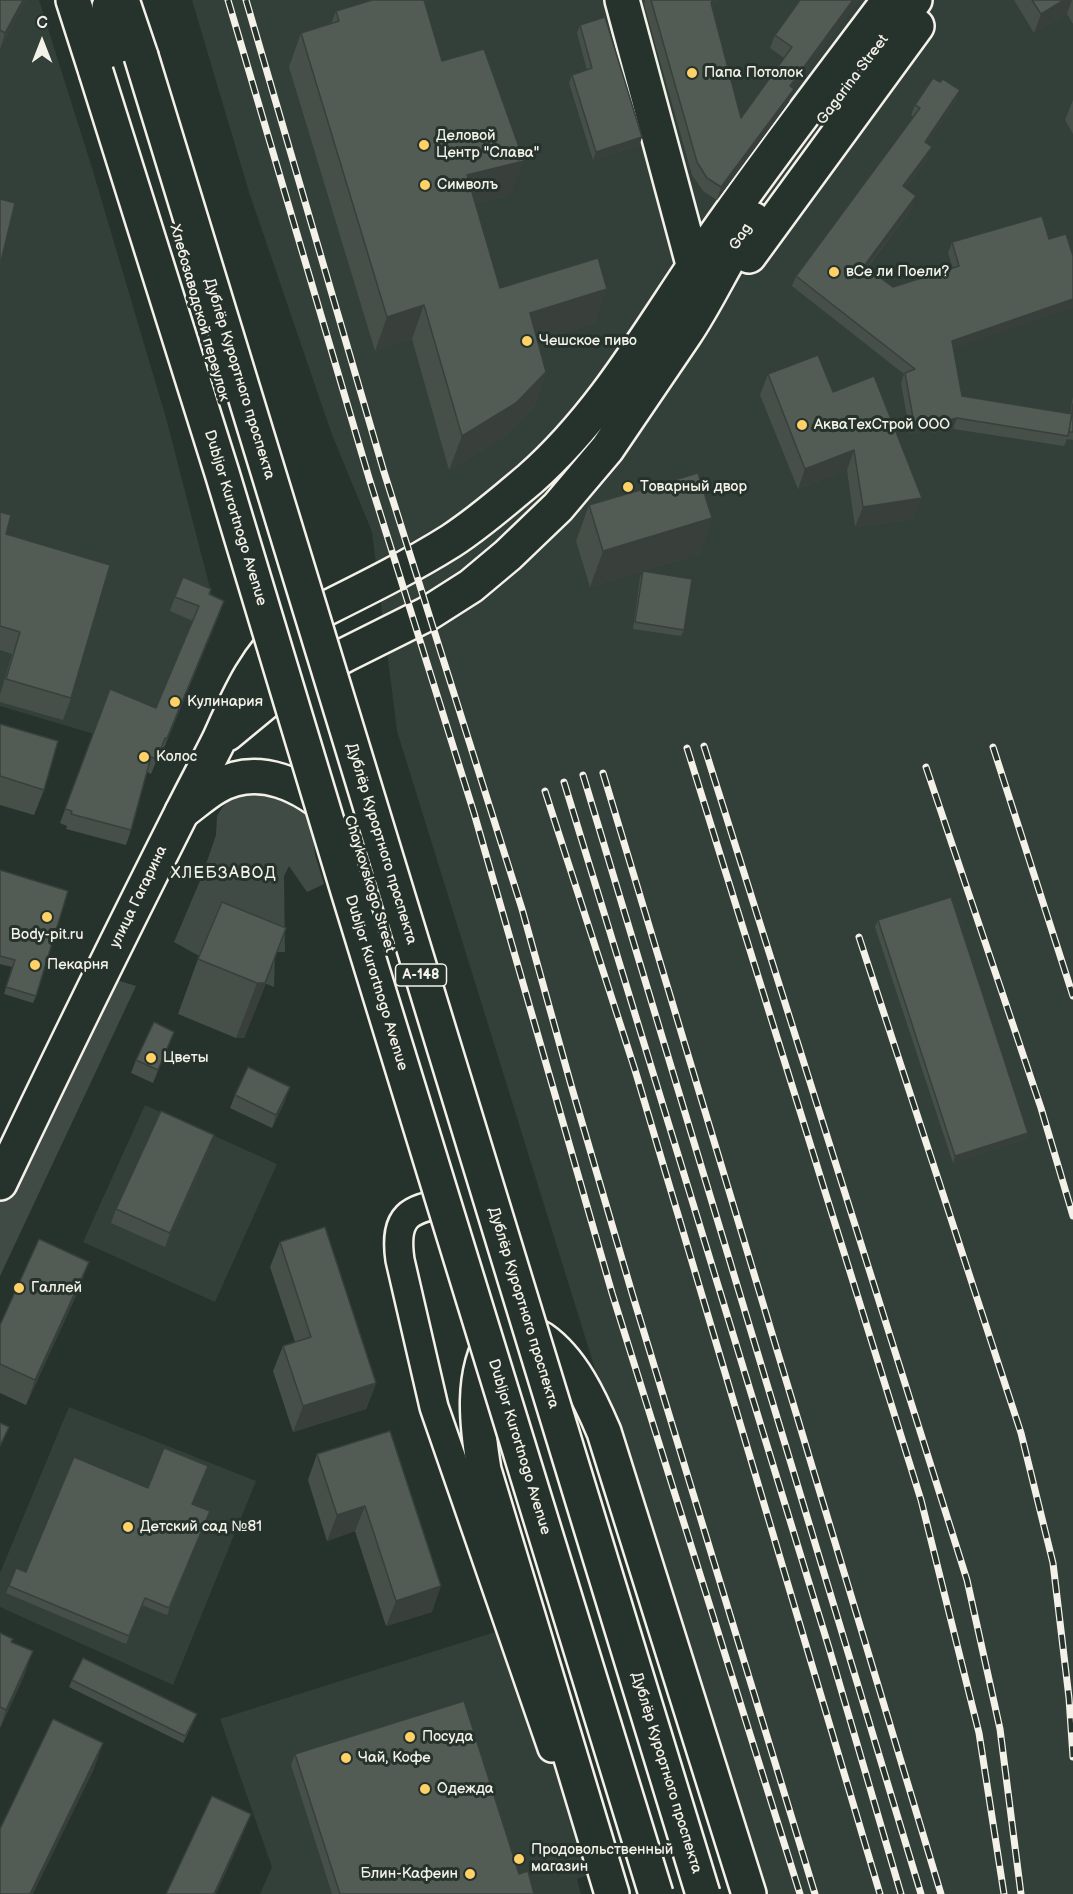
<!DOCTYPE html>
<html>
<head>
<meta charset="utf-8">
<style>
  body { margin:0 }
  #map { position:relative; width:1073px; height:1894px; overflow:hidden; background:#26332d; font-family:"Balsamiq Sans",sans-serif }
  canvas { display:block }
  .north { position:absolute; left:12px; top:12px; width:60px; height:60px; -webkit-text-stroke:4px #26332d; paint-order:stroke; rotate:0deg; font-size:16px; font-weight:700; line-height:24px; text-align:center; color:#f4f1e8 }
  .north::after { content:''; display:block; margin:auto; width:21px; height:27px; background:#f4f1e8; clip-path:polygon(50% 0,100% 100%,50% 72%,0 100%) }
</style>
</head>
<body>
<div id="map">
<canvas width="1073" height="1894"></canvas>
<div class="north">С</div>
</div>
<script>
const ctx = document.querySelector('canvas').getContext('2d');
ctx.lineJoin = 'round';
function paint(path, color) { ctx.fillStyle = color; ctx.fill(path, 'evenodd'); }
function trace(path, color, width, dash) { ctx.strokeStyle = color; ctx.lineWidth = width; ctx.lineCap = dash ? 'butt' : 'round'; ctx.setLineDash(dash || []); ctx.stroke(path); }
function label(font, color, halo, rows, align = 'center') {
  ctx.font = font + ' "Balsamiq Sans",sans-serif'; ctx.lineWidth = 6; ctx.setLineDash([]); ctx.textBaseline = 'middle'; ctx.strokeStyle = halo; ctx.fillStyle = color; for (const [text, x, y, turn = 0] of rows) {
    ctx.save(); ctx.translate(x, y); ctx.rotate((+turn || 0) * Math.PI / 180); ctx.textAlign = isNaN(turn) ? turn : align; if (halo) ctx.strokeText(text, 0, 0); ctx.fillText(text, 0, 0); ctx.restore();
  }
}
paint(new Path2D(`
  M0,0H39L92,168L166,418L218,619L204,613L141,748L0,706Z
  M192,0H1073V1894H758L397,731L372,532L331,432L249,192Z
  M145,1105L277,1164L215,1302L83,1242Z
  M69,1407L256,1481L173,1685L0,1607V1573Z
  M511,1627L592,1873L577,1879L581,1894H260L272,1867L220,1719Z`), '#333f39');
paint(new Path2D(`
  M268,791L300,805L311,820L315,855L324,884L307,892L289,866L284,876L285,952H275L274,987L201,957L174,942L202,876L216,835L217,816L228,799L239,792Z
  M101,975L136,986L0,1276V1183Z`), '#414b45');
const minor = new Path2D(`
  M464,1198C420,1210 392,1204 400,1260L434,1407L552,1748`);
const tertiary = new Path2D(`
  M305,676L352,829
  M182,812C193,804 204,794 216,787C259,762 304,786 336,815
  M356,843L468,1197L677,1894
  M517,1328C525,1331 534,1334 542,1339C572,1360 590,1399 604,1432L749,1894
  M495,1335C470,1373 477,1427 484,1470L612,1894`);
const secondary = new Path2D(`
  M622,0L694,268
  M109,7L296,646
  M885,39L915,0
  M749,256L917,26
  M227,734L279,691L345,655L427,614L471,586L508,555L558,507L607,449L685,334C710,297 727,256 753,219
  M0,1183C59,1059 120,935 182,812C194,788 207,764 219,740C238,698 255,657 291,626C344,599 400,573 451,541C479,523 505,500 530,479C606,412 654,323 711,241C768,159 829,80 889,0`);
const primary = new Path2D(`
  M73,0L96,72
  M122,0L141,56`);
trace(minor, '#f4f1e8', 32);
trace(tertiary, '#f4f1e8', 38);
trace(secondary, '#f4f1e8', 38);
trace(primary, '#f4f1e8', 38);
trace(minor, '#26332d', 27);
trace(tertiary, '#26332d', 33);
trace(secondary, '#26332d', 33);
trace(primary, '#26332d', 33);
const rail = new Path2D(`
  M228,0L369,478L474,813L612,1293L800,1894
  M246,0L384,472L522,909L571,1085L632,1293L815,1894
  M704,746L967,1580L1000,1729L1021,1894
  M993,747L1073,996
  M687,748L921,1500L979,1733L1004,1894
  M926,767L1041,1108L1073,1216
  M603,773L941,1894
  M583,775L921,1894
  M564,782L829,1648L901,1894
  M545,791L635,1070L880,1894
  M859,937L1021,1433L1053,1563L1069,1698L1073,1757`);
trace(rail, '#f4f1e8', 7);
trace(rail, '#26332d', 4.5, [14]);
const primaryBridge = new Path2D(`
  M141,56L703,1894
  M96,72L222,473L348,891L656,1894`);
trace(primaryBridge, '#f4f1e8', 38, []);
trace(primaryBridge, '#26332d', 33);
paint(new Path2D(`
  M0,0H26L0,49Z
  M372,0H436L425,3L442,61L511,195L475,204L500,288L595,323L538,341L546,372L534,406L504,437L449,470L412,339L375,351L289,67L301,33L331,24L336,11Z
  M645,0H718L712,8L741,118L784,58L770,48L775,35L800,0H858L793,88L789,102L717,200L703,191L692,175L644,4Z
  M1014,0H1073V24L1067,14L1034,33Z
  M580,25L642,137L639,146L593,160L569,83L572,75L587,70L577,33Z
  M1073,100V134L1065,120Z
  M956,101L927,143L928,157L905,188L913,207L867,268L893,287L953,268L948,253L952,242L1042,216L953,350L962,396L1070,414L1073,396V440L1067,439L1064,446L953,429L932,433L931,430L910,434L901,383L904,374L792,286L796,276L914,117L911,115L915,105Z
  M768,374L833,392L914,519L855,527L847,470L798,489L760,395Z
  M589,505L712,518L699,554L590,587L576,541Z
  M0,512L6,534L71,698L63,720L0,702V695L12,654L0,650Z
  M643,571L684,630L681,636L633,629L640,578Z
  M209,594L219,615L162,753L160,752L151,774L147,772L131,830L126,845L66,829L67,826L60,823L110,689L156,708L193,621L170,611L175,597Z
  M0,724L44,790L34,815L0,805Z
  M0,870L36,996L33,1003L4,994L12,967L0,964Z
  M878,920L1028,1133L1025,1139L953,1163L875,927Z
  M198,959L266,983L244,1038H236L178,1014Z
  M174,1032L153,1083L131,1073L136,1060Z
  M235,1095L285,1101L272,1128L230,1108Z
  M210,1148L165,1247L111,1223L116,1209Z
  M280,1242L376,1383L366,1409L293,1432L273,1371L283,1346L295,1342L270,1267Z
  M80,1287L26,1405L0,1393V1325Z
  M390,1431L432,1612L386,1626L355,1531L327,1541L308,1480L317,1454Z
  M148,1488L193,1504L207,1519L167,1615L142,1605L126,1644L6,1593L16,1568L26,1572Z
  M0,1633L11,1642L24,1676L0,1728Z
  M72,1680L194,1721L183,1743L69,1687Z
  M295,1754L519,1874L534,1894H332L291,1765Z`), '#474f49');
paint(new Path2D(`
  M23,0H26L0,49L5,33Z
  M402,0H436L398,12Z
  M713,0H718L706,16L711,3Z
  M853,0H858L785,99L790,86Z
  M1064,0H1072L1067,14L1034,33L1041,14Z
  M794,89L789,102L717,200L721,187Z
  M960,90L956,101L921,152L925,142Z
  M642,137L639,146L593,160L596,152Z
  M932,147L928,157L899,196L903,186Z
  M524,161L511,195L454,209L467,175Z
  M916,196L913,207L860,276L864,266Z
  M607,289L595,323L518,347L530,313Z
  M1073,299V308L948,351L952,341Z
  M424,305L412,339L375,351L387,317Z
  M546,372L534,406L504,437L449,470L462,436Z
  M957,418L953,429L932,433L936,423Z
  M935,419L931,430L910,434L914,423Z
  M854,450L847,470L798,489L805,469Z
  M922,498L914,519L855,527L863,507Z
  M712,518L699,554L590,587L603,551Z
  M224,601L219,615L162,753L167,738Z
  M286,928L266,983L244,1038H236L257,983Z
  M174,1032L169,1045L153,1083L158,1070Z
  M290,1087L285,1101L272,1128L276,1115Z
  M1028,1133L1025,1139L953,1163L955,1156Z
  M214,1135L210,1148L165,1247L170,1233Z
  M89,1262L80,1287L26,1405L35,1380Z
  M376,1383L366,1409L293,1432L303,1406Z
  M365,1506L355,1531L327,1541L337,1515Z
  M441,1586L432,1612L386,1626L396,1601Z
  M33,1651L24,1676L0,1728L6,1710Z
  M103,1743L94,1769L33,1894H30Z
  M251,1814L241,1839L216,1894H214Z`), '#39403c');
const building = new Path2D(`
  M0,0H23L5,33L0,30Z
  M372,0H424L442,61L484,49L524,161L467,175L500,288L598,258L607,289L530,313L546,372L516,403L462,436L424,305L387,317L301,33L339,21L336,11Z
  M651,0H713L711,3L741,118L792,47L775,35L800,0H853L790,86L794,89L721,187L707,178L697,162Z
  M1032,0H1064L1041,14Z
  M605,17L642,137L596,152L572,75L592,68L580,25Z
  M933,78L940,82L943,79L960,90L925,142L932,147L903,186L916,196L864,266L893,287L959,266L952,242L1042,216L1049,239L1066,234L1073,256V299L952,341L962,396L1072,414L1068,436L957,418L936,423L935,419L914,423L905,373L915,369L796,276L920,108L915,105Z
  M0,199L15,203L0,265Z
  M818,355L833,392L874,376L922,498L863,507L854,450L805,469L768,374Z
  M1073,404V432H1069Z
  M698,473L712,518L603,551L589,505Z
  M0,512L11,515L6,534L110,565L71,698L6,679L20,632L0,626Z
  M643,571L692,579L684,630L635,622Z
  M183,577L211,589L209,594L224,601L167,738H165L157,759L151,757L131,830L71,814L72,811L65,809L110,689L156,708L199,606L175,597Z
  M0,724L58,741L44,790L0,776Z
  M0,870L68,891L36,996L6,987L15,960L0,956Z
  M951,897L1028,1133L955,1156L878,920Z
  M222,902L286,928L265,983H257L198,959Z
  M154,1022L174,1032L158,1070L136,1060Z
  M248,1067L290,1087L276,1115L235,1095Z
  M161,1111L214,1135L170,1233L116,1209Z
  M325,1227L376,1383L303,1406L283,1346L311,1337L280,1242Z
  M39,1239L89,1262L35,1380L0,1364V1325Z
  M0,1423L9,1427L0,1446Z
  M390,1431L441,1586L396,1601L365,1506L337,1515L317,1454Z
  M164,1448L208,1466L192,1504L210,1511L169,1608L145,1598L129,1636L9,1586L16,1568L26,1572L74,1457L148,1488Z
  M0,1633L13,1639L11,1642L33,1651L6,1710L0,1707Z
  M83,1658L197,1714L185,1736L72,1680Z
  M464,1701L519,1874L528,1871L534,1894H340L295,1754Z
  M53,1719L103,1743L30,1894H0V1829Z
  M212,1796L251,1814L214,1894H166Z`);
paint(building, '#525c55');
trace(building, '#39403c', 1.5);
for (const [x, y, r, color] of [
  [692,73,6,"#ffd166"],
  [424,145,6,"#ffd166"],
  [425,185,6,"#ffd166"],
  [834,272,6,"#ffd166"],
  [527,341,6,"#ffd166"],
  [802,425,6,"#ffd166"],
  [628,487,6,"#ffd166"],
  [175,702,6,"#ffd166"],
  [144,757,6,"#ffd166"],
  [47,917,6,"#ffd166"],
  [35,965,6,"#ffd166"],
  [151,1058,6,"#ffd166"],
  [19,1288,6,"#ffd166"],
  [128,1527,6,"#ffd166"],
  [410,1737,6,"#ffd166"],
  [346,1758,6,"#ffd166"],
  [425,1789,6,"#ffd166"],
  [519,1859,6,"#ffd166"],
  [470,1874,6,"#ffd166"]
]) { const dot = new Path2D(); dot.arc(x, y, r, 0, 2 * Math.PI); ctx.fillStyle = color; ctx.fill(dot); trace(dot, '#26332d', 2); }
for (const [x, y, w] of [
  [421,975,51]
]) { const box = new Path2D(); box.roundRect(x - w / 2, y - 11, w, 22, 4.5); ctx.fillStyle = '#26332d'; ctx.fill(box); trace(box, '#f4f1e8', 1.5); }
label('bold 14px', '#f4f1e8', null, [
  ["А-148",421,975]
]);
label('15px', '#f4f1e8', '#26332d', [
  ["Папа Потолок",704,73],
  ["Деловой",436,136],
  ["Центр \"Слава\"",436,153],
  ["Символъ",437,185],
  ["вСе ли Поели?",846,272],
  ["Чешское пиво",539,341],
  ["АкваТехСтрой ООО",814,425],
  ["Товарный двор",640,487],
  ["Кулинария",187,702],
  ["Колос",156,757],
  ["Body-pit.ru",47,935,"center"],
  ["Пекарня",47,965],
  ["Цветы",163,1058],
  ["Галлей",31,1288],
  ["Детский сад №81",140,1527],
  ["Посуда",422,1737],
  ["Чай, Кофе",358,1758],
  ["Одежда",437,1789],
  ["Продовольственный",531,1850],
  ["магазин",531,1867],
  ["Блин-Кафеин",458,1874,"right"]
], 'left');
label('15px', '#f4f1e8', '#26332d', [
  ["Gagarina Street",853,80,-53],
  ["Gag",741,237,-57],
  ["Хлебозаводской переулок",199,313,74],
  ["Дублёр Курортного проспекта",239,379,73],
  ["Dubljor Kurortnogo Avenue",235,518,73],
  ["Дублёр Курортного проспекта",381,844,73],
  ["Chaykovskogo Street",369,884,73],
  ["улица Гагарина",139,897,-64],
  ["Dubljor Kurortnogo Avenue",376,983,73],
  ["Дублёр Курортного проспекта",523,1308,73],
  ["Dubljor Kurortnogo Avenue",519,1447,73],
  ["Дублёр Курортного проспекта",666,1773,73]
]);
ctx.letterSpacing = '1.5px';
label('16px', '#f4f1e8', '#26332d', [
  ["ХЛЕБЗАВОД",224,874]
]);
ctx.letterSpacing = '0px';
</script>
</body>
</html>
